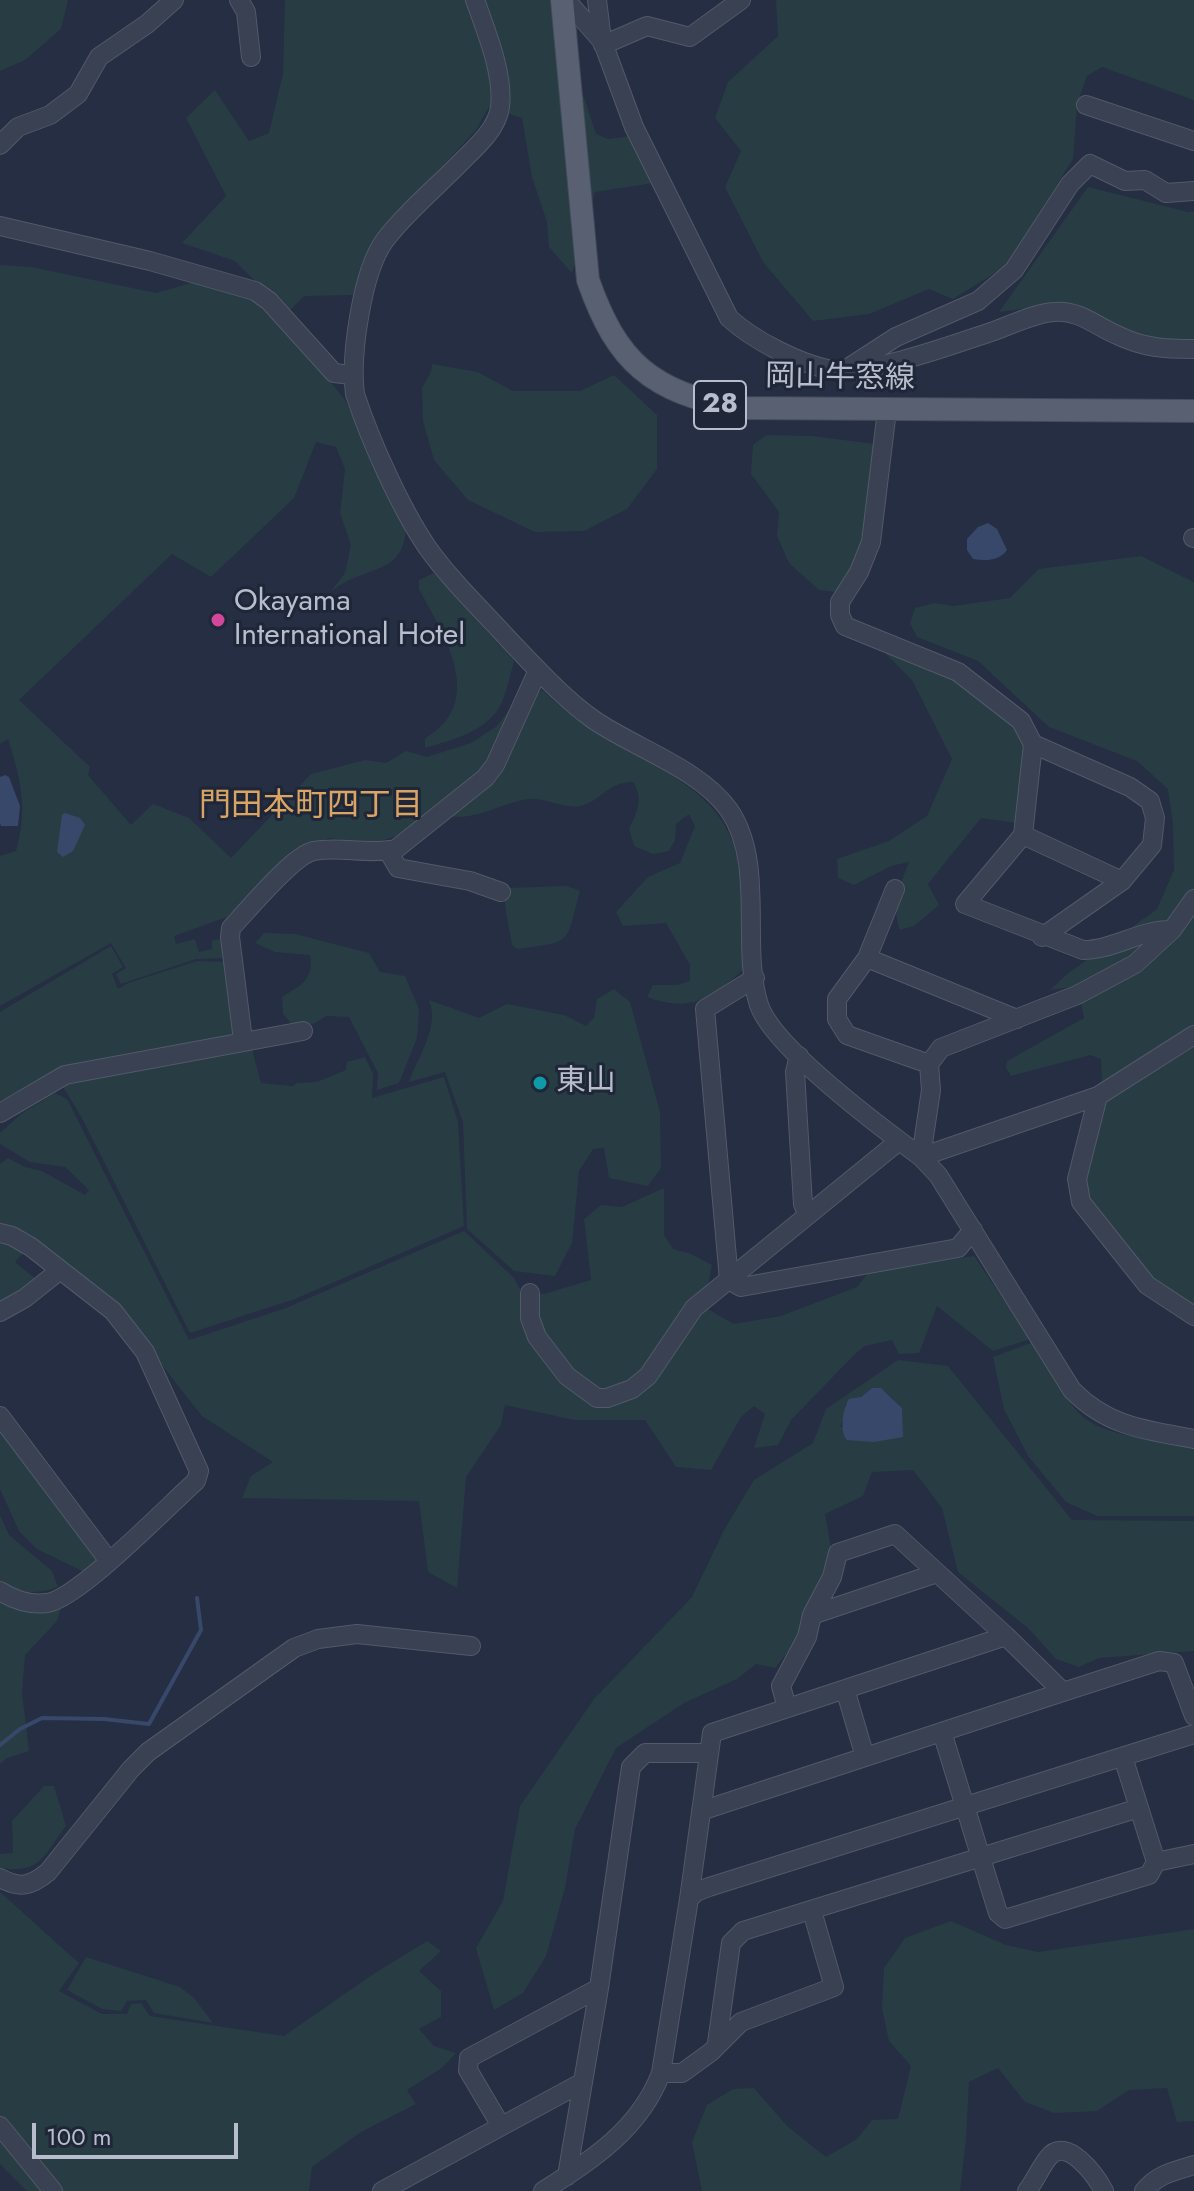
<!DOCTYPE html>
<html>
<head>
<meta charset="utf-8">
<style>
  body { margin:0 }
  #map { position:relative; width:1194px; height:2191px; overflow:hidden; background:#252e42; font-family:Jost,sans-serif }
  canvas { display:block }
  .scale { position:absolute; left:32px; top:2123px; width:206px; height:36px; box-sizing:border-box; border:4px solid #b7bdcc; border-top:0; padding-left:10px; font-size:24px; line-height:28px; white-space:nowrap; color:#b7bdcc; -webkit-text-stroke:6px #1e2637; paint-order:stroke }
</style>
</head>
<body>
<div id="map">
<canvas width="1194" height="2191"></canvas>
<div class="scale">100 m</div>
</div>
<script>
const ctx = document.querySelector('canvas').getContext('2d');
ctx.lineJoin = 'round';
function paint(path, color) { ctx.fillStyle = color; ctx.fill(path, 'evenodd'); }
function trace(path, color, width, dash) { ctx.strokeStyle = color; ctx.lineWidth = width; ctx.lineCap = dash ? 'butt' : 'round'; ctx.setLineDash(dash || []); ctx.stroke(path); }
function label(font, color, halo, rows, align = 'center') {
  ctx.font = font + ' Jost,"Noto Sans JP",sans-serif'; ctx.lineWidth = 6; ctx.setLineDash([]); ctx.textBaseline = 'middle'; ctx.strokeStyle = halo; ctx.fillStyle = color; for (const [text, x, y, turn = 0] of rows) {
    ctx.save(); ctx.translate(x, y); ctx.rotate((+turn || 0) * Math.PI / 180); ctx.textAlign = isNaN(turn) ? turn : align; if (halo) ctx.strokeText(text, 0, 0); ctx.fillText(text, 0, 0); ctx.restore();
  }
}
paint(new Path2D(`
  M0,0H68L61,29L25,60L0,71Z
  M285,0H552L596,134L608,139L631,136L654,183L595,192L572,273L549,247L547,222L532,177L522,118L489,107L476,130L377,237L367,252L353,295L304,296L287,313L235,261L182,243L226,196L186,118L215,90L249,141L269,133L283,74Z
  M776,0H1194V100L1102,67L1087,76L1077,104L1073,159L1006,266L953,299L929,289L869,314L813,321L763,262L725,187L741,151L715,118L728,82L778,36Z
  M1088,187L1188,212L1194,211V340H1166L1133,331L1063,303L999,312Z
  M0,265L31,267L156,293L197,281L255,297L293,335L345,400L406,528C404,565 383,566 354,578C346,581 339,586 331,591L345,573L351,545L340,513L345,469L336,447L316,442L294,498L211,577L172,554L19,700L90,767L88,775L131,825L153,804L189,818L231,858L311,774L365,760L386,763L406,751L427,757L471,743L497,726L513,705L495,747L479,770L430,811L396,836L379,842L344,844L339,839L328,838C320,845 306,842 292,851L227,917L174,936L176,944L195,939L199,952L212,949V940L226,939L229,958L196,959L121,984L116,974L126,968L111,943L0,1006V856L16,851C28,808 21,780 8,739L0,744Z
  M432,364L478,372L513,391H580L614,375L657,415V469L627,509L584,531L535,532L468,500L434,460L423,421L422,388L431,372Z
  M766,435L812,436L875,444L867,533L857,558L836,592L819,590L789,563L777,536L779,512L751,474L753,445Z
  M1141,556L1194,582V1306L1149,1275L1088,1201L1084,1179L1103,1109L1101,1059L1090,1055L1011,1076L1006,1068L1007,1061L1084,1018L1078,986L1050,990L1066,975L1157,909L1174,870L1173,824L1168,789L1137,761L1049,727L978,661L917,637L910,623L915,608L934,603L953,606L1010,598L1039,569Z
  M434,573L514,661C510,675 507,692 501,704C486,733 453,739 425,748V739C431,734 439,729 444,723C478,684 438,625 419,589V580Z
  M880,648L949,677L1018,727L1027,753L1017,823L981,818L928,884L939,905L914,926L900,930C891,908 900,884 909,862L891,866L854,885L838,878L837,859L889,841L927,816L952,759L912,680Z
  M534,691H543C564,711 587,727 613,742C656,768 715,790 733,843C744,876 743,929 747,966C715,996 693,1014 647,997L653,985H677L690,981V965L666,923L623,926L616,912L648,877L680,863L695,826L689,814L676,824L675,840L669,851L653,854L634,846L629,829C637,813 644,798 633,782C605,783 604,799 583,805C565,811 546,797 528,799C501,803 476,821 449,816L495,780L522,725Z
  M567,886L580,891C565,945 575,941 517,949L512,945C510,927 502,906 506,888Z
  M264,933L295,934L369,953L380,972L405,976L419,1009L417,1038L399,1083L377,1090L378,1073L349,1017L326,1016L315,1023L296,1029L283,1014L282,997C301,985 314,980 310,955L275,952L255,943Z
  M111,946L123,967L112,974L118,989L128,983L197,961L229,962L261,1083L293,1086L297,1083L317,1082L346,1070L347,1062L365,1057L373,1074L372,1098L444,1077L458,1122L464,1226L295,1299L190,1333L82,1118L54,1072L0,1101V1012Z
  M614,989L630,1002L660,1112L661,1168L648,1186L609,1178L604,1148L593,1149L579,1171L572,1243L555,1276L514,1271L467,1229L463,1122L445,1072L409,1082C418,1056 440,1027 429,1000L479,1018L507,1004L564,1015L586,1026L594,1018L597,999Z
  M55,1093L67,1099L189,1340L286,1308L464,1231L514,1278L523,1295L544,1294L591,1280L584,1219L601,1205L622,1207L664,1188V1235L673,1249L691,1254L712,1265L704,1307L734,1324L781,1316L857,1287L868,1273L974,1256L1031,1339L993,1351L937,1306L919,1353L899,1354L892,1340L865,1346L854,1355L791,1420L778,1445L754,1448L765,1414L754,1406L741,1417L711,1470L676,1467L645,1420H574L505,1405L501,1425L466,1477L457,1588L428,1572L419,1501L242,1498L251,1476L273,1462L202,1416L143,1341L0,1225V1164L8,1158L25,1167L42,1171L85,1195L89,1190L65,1167L30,1162L0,1144V1133L21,1114Z
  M0,1239L25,1251L15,1262L37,1280L0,1304Z
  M1033,1342C1048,1367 1063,1401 1086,1419C1110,1437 1164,1441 1194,1447V1516H1097L1066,1502L1028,1456L1004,1409L993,1357Z
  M898,1360L948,1366L1072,1520L1194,1521V1651L1099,1658L1079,1667L1056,1659L1028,1628L958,1572L942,1508L913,1470L872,1472L863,1496L825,1514L832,1553L796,1642L775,1668L756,1664L737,1679L684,1703L616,1748L575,1829L565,1888L546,1956L523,1993L494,2010L476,1948L503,1901L520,1806L594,1699L692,1597L724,1530L754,1480L813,1443L826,1409ZM872,1388C887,1388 892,1399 902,1408L901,1421L840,1427L845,1415V1404L861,1397Z
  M0,1429L99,1560L84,1572L37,1549L19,1531L0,1489Z
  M0,1515L9,1535L52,1571L58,1587C34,1595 22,1594 0,1582Z
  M0,1601L22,1611L62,1605L57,1621L25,1655L22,1692L29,1751L7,1758L0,1764Z
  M44,1786H54L66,1826C43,1856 41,1874 0,1868V1854L13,1853L12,1821Z
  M0,1892L79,1963L59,1991L102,2014H127L131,2004L141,2003L150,2016L284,2036L372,1975L427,1941L441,1951L419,1971L441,1991V2017L419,2029L434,2046L456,2053L442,2068L407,2090L416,2104L361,2132L312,2167L309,2191H27L0,2164Z
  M951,1921L1006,1945L1038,1952L1194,1929V2121L1177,2122L1167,2088L1129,2090L1097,2111L1054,2113L1025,2102L998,2068L969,2082L966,2140L960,2191H702L692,2142L707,2105L733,2089L754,2088L787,2126L826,2157L857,2139L872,2120L898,2119L911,2066L889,2041L882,2008L884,1968L905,1938Z
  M86,1957L180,1987L194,1998L213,2023L154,2013L146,2000L127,2001L121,2011L102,2009L67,1990Z`), '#273d43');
paint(new Path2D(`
  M988,523L997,529L1007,550C999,561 986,561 973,559L967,550V539L978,527Z
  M5,775L9,777L20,806L18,826H1L0,823V777Z
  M65,813L80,818L85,825L73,851L63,857L57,852L62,815Z
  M872,1388H881L902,1408L903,1437L874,1442L847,1440C839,1431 843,1408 849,1399L861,1397Z`), '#38486a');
trace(new Path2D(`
  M0,1745L20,1729L42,1718L104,1719L149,1724L201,1630L197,1598`), '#38486a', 4);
const minor = new Path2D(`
  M239,0L246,12L251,57
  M475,0C486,31 504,74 500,107C497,129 477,146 462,161C438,186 406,212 385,240C362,271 350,356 355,394C370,440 400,507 427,547C451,581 483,611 511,642C538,670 563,698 594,720C635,748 700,769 729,810C766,864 740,945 759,1005C773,1047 883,1129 921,1157L938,1175L1072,1390C1108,1427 1146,1430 1194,1439
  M566,0L601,40
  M597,0L602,40L634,127L729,318C753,340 799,364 832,370C867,376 955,344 991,332C1009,326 1037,312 1055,312C1079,310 1096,326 1117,335C1144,348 1165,349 1194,349
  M603,45L647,26L690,37L741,0
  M1086,105L1194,141
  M0,145L18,127L50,115L78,94L99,57L147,24L174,0
  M0,226L150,261L255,291L269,301L334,373L352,375
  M848,368L896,337L978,301L1014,270L1070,184L1090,164L1125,181L1145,180L1166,193L1194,191
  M887,410L871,542L859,572L840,602V615L845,626L958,672L1021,721L1033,744L1023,835L965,904L1083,950C1114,950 1141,929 1172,930
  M1193,538H1194
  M1033,744L1130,787L1150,801L1155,818L1152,845L1122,881L1042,937
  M1023,835L1122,881
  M388,851L398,868L470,881L501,892
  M895,889L867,958L837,999V1019L847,1035L929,1064
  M867,958L1017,1019
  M243,1040L230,937L231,928C247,911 294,854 314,851C340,846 367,855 396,849L485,778L495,765L538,670
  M799,1056L795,1072L803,1204L808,1215
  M1098,1096L1077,1179L1081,1202L1147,1285L1194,1316
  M0,1113L65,1075L303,1031
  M921,1157L931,1090L929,1064L941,1048L1077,995L1135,964L1172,930L1194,899
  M921,1157L1098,1096L1194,1035
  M0,1233L12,1236L31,1247L113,1311L145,1352L199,1471L196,1481C169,1505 78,1599 47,1603C31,1605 14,1600 0,1591
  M729,1280L705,1009L755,978
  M729,1280L741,1287L958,1248L973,1230
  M530,1293V1318L537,1337L567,1376L597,1398H607L632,1389L648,1376L694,1308L899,1141
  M0,1312L25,1298L59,1271
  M0,1416L109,1561
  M812,1615L937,1573
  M845,1689L865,1757
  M787,1708L781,1686L807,1637L812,1615L832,1577L838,1553L895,1534L1006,1636
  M942,1732L998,1913L1005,1919L1149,1875L1156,1862L1194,1854
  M1123,1757L1156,1862
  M701,1811L1063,1692
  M0,1878C20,1889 31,1886 48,1872L131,1769L148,1752L294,1648L318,1639L357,1634L471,1646
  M689,1899L696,1892L709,1887L1194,1734
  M717,2043L731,1943L743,1931L1139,1808
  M661,2073H682L711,2052L741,2022L834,1987L812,1911
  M0,2126L53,2191
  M501,2126L468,2070L469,2058L599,1988
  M567,2176L599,1988L631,1767L645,1753H709
  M382,2191L583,2082
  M543,2191C592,2160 640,2129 661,2073L689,1899L712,1733L1006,1636L1063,1692L1159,1661L1174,1663L1194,1716
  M1027,2191C1035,2181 1040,2168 1048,2158C1066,2134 1096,2176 1104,2191
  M1144,2191C1157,2174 1175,2171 1194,2165`);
const major = new Path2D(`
  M562,0L588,280C617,363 652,392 738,408L1194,411`);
trace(minor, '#525969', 20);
trace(major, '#434a5b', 24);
trace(minor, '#3a4152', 18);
trace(major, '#586072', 22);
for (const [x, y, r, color] of [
  [218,620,8,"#d1479c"],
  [540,1083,8,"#0f9aa8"]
]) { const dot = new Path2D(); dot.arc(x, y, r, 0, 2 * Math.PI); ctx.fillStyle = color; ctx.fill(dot); trace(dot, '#1e2637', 3); }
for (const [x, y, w] of [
  [720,405,52]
]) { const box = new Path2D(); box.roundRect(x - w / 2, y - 24, w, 48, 6); ctx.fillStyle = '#1e2637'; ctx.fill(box); trace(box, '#b7bdcc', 2); }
label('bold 28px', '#b7bdcc', null, [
  ["28",720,405]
]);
label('30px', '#b7bdcc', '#1e2637', [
  ["岡山牛窓線",840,379,1]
]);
label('30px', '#b7bdcc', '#1e2637', [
  ["Okayama",234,603],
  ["International Hotel",234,637],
  ["東山",556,1083]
], 'left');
label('32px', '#d9a464', '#1e2637', [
  ["門田本町四丁目",311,807]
]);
</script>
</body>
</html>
